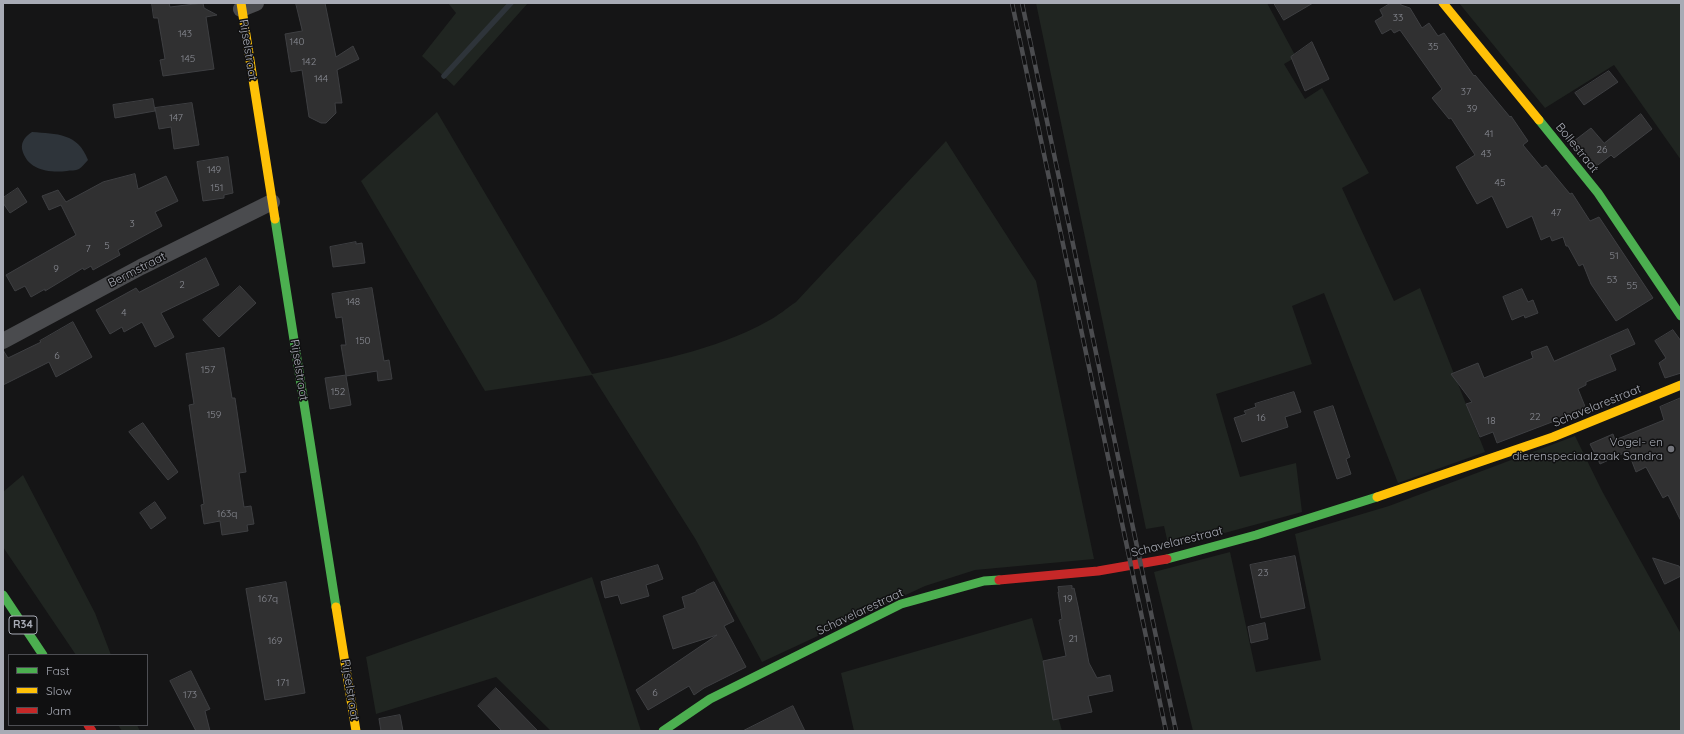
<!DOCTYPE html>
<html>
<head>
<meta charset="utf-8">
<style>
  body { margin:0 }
  #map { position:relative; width:1684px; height:734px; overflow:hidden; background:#151516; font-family:Quicksand,sans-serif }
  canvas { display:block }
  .frame { position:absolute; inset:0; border:4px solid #a8abb5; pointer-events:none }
  .legend { position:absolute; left:8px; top:654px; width:140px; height:72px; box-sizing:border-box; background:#101011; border:1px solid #4d4e53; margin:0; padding:5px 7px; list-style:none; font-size:12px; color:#a8abb5 }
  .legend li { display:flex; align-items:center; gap:8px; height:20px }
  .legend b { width:20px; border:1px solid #4d4e53 }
</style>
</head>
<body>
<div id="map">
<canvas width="1684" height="734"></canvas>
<div class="frame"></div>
<ul class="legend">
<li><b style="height:5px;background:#4caf50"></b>Fast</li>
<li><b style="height:5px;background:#ffc107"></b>Slow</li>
<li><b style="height:5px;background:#c62828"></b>Jam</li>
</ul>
</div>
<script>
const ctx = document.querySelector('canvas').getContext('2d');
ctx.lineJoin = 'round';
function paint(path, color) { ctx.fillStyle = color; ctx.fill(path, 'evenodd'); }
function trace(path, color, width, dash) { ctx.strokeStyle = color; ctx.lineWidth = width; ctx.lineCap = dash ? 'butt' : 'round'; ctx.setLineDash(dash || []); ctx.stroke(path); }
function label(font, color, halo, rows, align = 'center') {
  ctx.font = font + ' Quicksand,sans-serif'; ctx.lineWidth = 3; ctx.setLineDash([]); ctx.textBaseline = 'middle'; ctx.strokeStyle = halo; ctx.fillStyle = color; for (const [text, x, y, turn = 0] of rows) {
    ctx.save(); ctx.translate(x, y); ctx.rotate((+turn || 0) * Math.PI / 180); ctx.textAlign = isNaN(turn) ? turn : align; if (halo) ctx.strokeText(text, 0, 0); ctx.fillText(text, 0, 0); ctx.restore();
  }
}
paint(new Path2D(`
  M448,3H528L454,86L422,56L456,13Z
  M1036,3H1267L1296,57L1284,64L1305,99L1322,88L1369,173L1342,188L1394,301L1420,288L1485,452L1398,483L1324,293L1292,306L1312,364L1216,394L1240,477L1296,463L1302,512L1169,548L1164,526L1146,529Z
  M1459,3H1681V160L1614,65L1545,108Z
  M437,112L592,374C651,362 714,351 768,321C778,316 787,308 796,302L946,141L1036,281L1094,559L975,570L925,586L762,662L696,540L592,375L485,391L361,181Z
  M1575,436L1602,491L1681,634V731H1193L1154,572L1230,552L1256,672L1321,660L1295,534L1389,506Z
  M23,475L95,613L111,655H76L3,547V492Z
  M592,577L641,731H551L496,677L376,714L366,657Z
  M1032,618L1062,731H854L841,673Z
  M118,725H137L140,731H122Z`), '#202521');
paint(new Path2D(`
  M32,132C57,134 78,133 88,160C85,163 82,167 79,169C76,171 70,170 67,171C48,173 27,170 22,149C21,141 26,136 32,132Z`), '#2e343a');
trace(new Path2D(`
  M444,76L511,3`), '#2e343a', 5.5);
const building = new Path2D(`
  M152,3H169L170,7L203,3L204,8L217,15L206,17L214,69L163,76L160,60L165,59L158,18H154Z
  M296,3H325L336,57L353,46L359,59L337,70L342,103H335L336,113L326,123H321L309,117L302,70L291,72L285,34L302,31Z
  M1274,3H1313L1284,20Z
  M1391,3H1400L1401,5L1410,8L1422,28L1429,23L1438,36L1444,33L1474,76L1475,75L1510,117L1511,116L1528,141L1523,145L1542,168L1546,165L1570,194L1572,193L1590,221L1599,217L1653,298L1616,321L1591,284L1583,264L1579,266L1568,246H1566L1563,237L1552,241L1550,236L1541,240L1532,216L1507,228L1492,196L1477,204L1456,167L1475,155L1451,118L1449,119L1432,98L1442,89L1400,30L1394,33L1391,29L1382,34L1375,21L1383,16L1380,10Z
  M1312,42L1329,79L1305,91L1291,57Z
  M1609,71L1618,82L1584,105L1575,93Z
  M153,99L155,111L115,118L113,105Z
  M192,103L199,145L174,149L171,127L159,129L155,108Z
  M1641,114L1652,129L1614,158L1611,155L1594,168L1574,141L1591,128L1604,143Z
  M228,157L233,193L224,195V198L203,201L197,162Z
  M135,174L138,189L166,176L178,201L155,212L162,226L118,250L120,255L93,270L91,266L84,270L83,268L45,291V289L31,297L25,286L15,291L6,275L76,235L61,205L49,210L42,196L58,190L66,202L103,182Z
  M18,188L27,202L10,213L3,203V198Z
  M356,242V244L362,243L365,263L333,267L330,247Z
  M206,258L219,285L161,313L174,337L155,347L142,322L124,332L122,327L110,334L96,310L136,288L139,292Z
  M240,286L256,303L219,337L203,320Z
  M372,288L384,361L389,360L392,379L378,381L377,371L346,376L351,405L330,409L325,378L346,375L341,345H346L342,317L336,318L332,294Z
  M1522,289L1528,302L1533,300L1538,313L1525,318L1524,315L1512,320L1503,297Z
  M73,322L92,357L56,377L49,362L3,385V350L8,358L41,342L40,341Z
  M1628,329L1635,344L1610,355L1616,370L1586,382V385L1578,389L1586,409L1497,443L1493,432L1480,437L1466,404L1472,402L1451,374L1478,363L1484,378L1533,358L1531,352L1547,346L1554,361Z
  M1673,330L1681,341V373L1665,378L1659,363L1666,358L1655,341Z
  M224,348L232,398H235L246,472L239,473L244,507L251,506L254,524L247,525L248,531L222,535L220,521L204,524L201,505L204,504L189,405L194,404L186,354Z
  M1294,392L1301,412L1285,417L1288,427L1242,442L1234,418L1246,414L1244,411L1256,407L1255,404Z
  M1681,398V521L1668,495L1663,498L1646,467L1636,472L1628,451L1600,464L1590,444L1613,434L1615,440L1664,420L1660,407Z
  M1333,406L1350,457L1346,459L1351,474L1337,479L1314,412Z
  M143,423L178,472L168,480L129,432Z
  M155,502L166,518L151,529L140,513Z
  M1295,556L1305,608L1261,618L1250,565Z
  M1653,558L1679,566L1681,570V576L1665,584Z
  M658,565L663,579L646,585L649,596L621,604L618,595L605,598L601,582Z
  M286,582L305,693L265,700L246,589Z
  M714,582L734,621L724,626L746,667L704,688L694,695L689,686L648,710L636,690L717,635L673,649L663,616L685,608L682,597L696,592V591Z
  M1072,586V589L1074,588L1078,606L1089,663L1097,678L1110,675L1113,691L1088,696L1092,712L1053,720L1043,661L1066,656L1059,620L1062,619L1058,592H1059L1058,587Z
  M1265,623L1268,639L1251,643L1248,627Z
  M191,671L210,709L205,711L210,731H196L170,681Z
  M496,688L538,731H502L478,706Z
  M793,706L805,731H743Z
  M400,715L403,731H381L379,719Z`);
paint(building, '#303031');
trace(building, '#3e3f42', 1);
trace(new Path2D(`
  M241,9L256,3
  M3,341L141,267L272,202`), '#4a4b4e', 16);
trace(new Path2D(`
  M1539,120L1598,193L1681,316
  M275,219L336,607
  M1167,559L1256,535L1377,497
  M3,595L43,655
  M663,731L710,699L901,604L984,581L999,580`), '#4caf50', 9);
trace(new Path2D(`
  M241,3L275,219
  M1443,3L1539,120
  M1377,497L1553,437L1681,385
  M336,607L356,731`), '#ffc107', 9);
trace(new Path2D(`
  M999,580L1098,571L1167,559
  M88,725L92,731`), '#c62828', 9);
const rail = new Path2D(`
  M1012,3L1166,731
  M1022,3L1176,731`);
trace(rail, '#4b4c4f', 4.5);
trace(rail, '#101011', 3, [9]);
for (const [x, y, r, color] of [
  [1671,449,4,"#75767d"]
]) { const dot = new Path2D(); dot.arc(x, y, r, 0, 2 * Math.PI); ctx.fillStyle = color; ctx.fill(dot); trace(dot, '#101011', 1.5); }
label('10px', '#8a8c94', null, [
  ["33",1398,18],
  ["143",185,34],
  ["140",297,42],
  ["35",1433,47],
  ["145",188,59],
  ["142",309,62],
  ["144",321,79],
  ["37",1466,92],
  ["39",1472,109],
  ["147",176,118],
  ["41",1489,134],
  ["26",1602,150],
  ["43",1486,154],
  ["149",214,170],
  ["45",1500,183],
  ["151",217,188],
  ["47",1556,213],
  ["3",132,224],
  ["5",107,246],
  ["7",88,249],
  ["51",1614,256],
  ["9",56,269],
  ["53",1612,280],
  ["2",182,285],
  ["55",1632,286],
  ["148",353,302],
  ["4",124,313],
  ["150",363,341],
  ["6",57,356],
  ["157",208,370],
  ["152",338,392],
  ["159",214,415],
  ["22",1535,417],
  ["16",1261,418],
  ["18",1491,421],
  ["163q",227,514],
  ["23",1263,573],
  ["167q",268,599],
  ["19",1068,599],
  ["21",1073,639],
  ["169",275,641],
  ["171",283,683],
  ["6",655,693],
  ["173",190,695]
]);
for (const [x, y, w] of [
  [23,625,28]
]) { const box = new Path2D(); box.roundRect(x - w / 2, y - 9, w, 18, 3); ctx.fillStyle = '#101011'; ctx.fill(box); trace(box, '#a8abb5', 1); }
label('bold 11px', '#a8abb5', null, [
  ["R34",23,625]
]);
label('12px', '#a8abb5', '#101011', [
  ["Rijselstraat",248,50,81],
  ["Bollestraat",1577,148,51],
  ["Bermstraat",137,270,-27],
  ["Rijselstraat",299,370,81],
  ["Schavelarestraat",1597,406,-22],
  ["Schavelarestraat",1177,542,-14],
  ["Schavelarestraat",860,612,-25],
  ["Rijselstraat",350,690,81]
]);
label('12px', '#a8abb5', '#101011', [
  ["Vogel- en",1663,442],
  ["dierenspeciaalzaak Sandra",1663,456]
], 'right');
</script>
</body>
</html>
